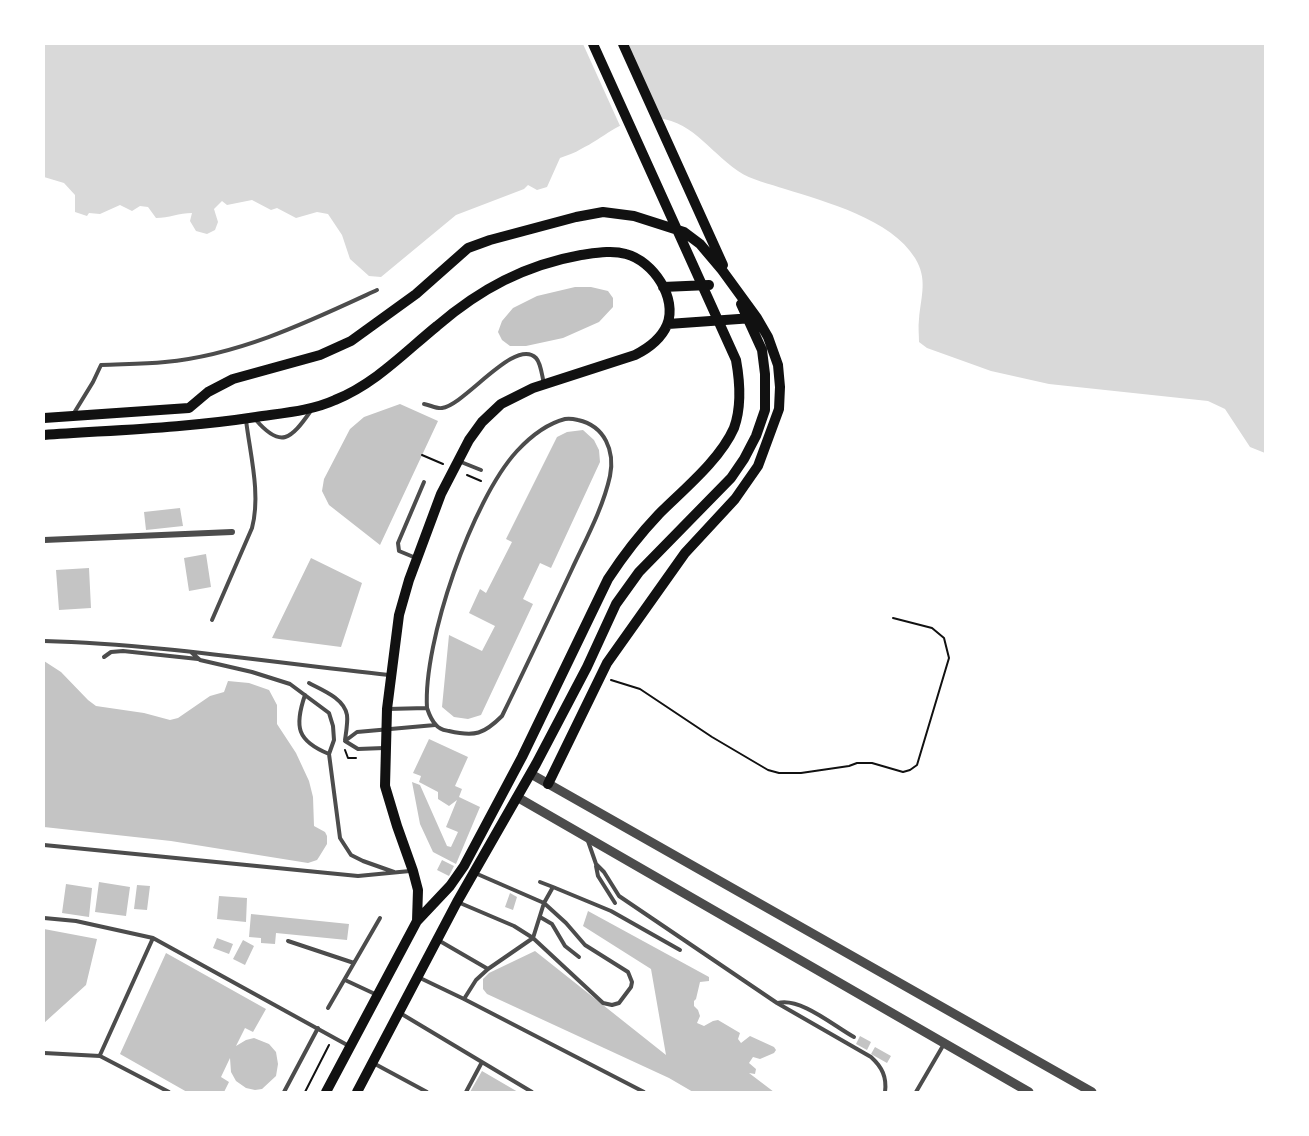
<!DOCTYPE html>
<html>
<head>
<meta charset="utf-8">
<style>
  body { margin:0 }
  #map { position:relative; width:1309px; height:1136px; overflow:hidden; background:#fff; font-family:"DM Sans",sans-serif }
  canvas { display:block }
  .frame { position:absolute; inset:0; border:45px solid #fff; pointer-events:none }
</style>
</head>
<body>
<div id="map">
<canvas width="1309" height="1136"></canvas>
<div class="frame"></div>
</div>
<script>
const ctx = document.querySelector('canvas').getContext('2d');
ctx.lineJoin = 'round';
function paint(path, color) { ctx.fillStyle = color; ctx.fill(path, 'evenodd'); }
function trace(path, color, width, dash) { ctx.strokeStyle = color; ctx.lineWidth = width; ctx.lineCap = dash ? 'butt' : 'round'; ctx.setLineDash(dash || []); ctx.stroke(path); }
paint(new Path2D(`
  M44,44H1265V453L1250,447L1225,409L1208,401L1049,384L991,371L927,348L919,342C919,335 918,327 919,319C921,296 928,279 915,258C891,219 826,202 785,189C770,184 751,180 738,171C707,150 689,115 646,118C618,121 604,138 581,149C575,153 567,155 560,158L547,187L537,190L528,185L524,189L456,215L381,277L369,276L350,259L342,235L328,214L317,212L296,218L277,208L271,210L252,200L227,205L222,201L214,209L218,222L215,230L207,234L196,231L190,221L192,213C179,213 169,218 156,218L148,207L140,206L132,211L120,205L100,214L89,213L87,216L75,212V195L64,183L44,177Z`), '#d9d9d9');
paint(new Path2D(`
  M583,44H628L662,123L646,121L621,128Z`), '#fff');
paint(new Path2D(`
  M575,287H591L608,291L613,298V307L599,322L563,338L526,346H510L502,340L498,332L502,321L513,308L537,296Z
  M400,404L438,421L380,545L329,505L322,491L324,479L350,429L364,417Z
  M583,430L594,440L599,450L600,462L551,568L540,563L523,599L533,604L481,715L468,719L454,717L442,707L449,635L482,651L495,626L469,613L480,589L486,593L512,542L506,539L557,437L567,432Z
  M180,508L183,526L146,530L144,512Z
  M206,554L211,587L189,591L184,558Z
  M311,558L362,583L341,647L272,638Z
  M89,568L91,608L59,610L56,570Z
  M44,661L61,672L88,700L96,706L144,713L170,720L178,718L210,696L224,692L228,681L249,683L269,690L277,705V724L296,753L309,781L313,797L314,826L325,832L327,836V844L319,857L317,860L308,863L171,841L44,827Z
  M429,739L468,757L455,786L462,789L459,797L480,807L456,864L433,852L420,824L412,782L420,785L447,846L451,847L458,832L446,827L457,800L449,806L438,799V792L419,782L421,776L413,773Z
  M442,860L454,866L449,876L437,870Z
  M99,882L130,887L126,916L95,912Z
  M66,884L92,888L89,917L62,913Z
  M137,885L150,886L147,910L134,909Z
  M510,893L517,897L513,910L505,907Z
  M219,896L247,898L246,922L217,919Z
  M588,911L709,977V981L700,982L696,999L694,1001V1006L698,1010L700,1016L697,1023L704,1026L713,1021L718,1020L740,1033L738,1039L741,1043L750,1036L774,1047L776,1050L774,1053L760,1059L753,1057L749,1063L756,1069L755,1074L749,1073L774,1092H693L669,1078L487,994L483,989V979L489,973L535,951L666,1055L651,969L583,926Z
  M251,914L349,924L347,940L276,933L275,944L261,943V938L249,937Z
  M44,929L97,939L86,985L44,1023Z
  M217,938L233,944L229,954L213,948Z
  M243,940L254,946L245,965L233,959Z
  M166,953L266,1009L253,1032L245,1028L236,1046L246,1040L254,1038L269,1044L276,1052L278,1064L276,1076L262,1089L255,1090L246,1088L236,1081L231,1072L230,1058L221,1077L229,1082L224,1092H187L120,1054Z
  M860,1036L871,1042L867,1050L856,1044Z
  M875,1047L891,1056L887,1063L871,1054Z
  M482,1071L518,1092H470Z`), '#c4c4c4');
trace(new Path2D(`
  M422,455L443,464
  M467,475L481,481
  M611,680L640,689L712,737L768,770L779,773H801L849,766L857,763H872L903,772L910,770L917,765L949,658L944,638L932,628L893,618
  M345,750L348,758H356
  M305,1092L329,1045`), '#111', 2);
trace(new Path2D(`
  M424,404C430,405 437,409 442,408C465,405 515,337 536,358C541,363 542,376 544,384
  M74,413L93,382L101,365C122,364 144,364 165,362C240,355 310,321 377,290
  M256,420C281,449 291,439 310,412
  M461,462L481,470
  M416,558L399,551L398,543L424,482
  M212,620L252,528C261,494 250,454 246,420
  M44,641C159,644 274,663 389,675
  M191,652L200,660L252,672L290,684L329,713L333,726L334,740L329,754L340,838L351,855L363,861L394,872
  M104,657L111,652L123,651L198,659
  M309,683C322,690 344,698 347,715C348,722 346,733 345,740
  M305,695C294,727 297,741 329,754
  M387,709L427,708C429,714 432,721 436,725C440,730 444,730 449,731C475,737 484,734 502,716C526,667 549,618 572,569C586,539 603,508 610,476C615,451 605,426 578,420C574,419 570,418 565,419C546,424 530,437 517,451C472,500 423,642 427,708
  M384,748L358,749L345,741L357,732L435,725
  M588,841L596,864L604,872L619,896L777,1003L871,1057C882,1067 887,1077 885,1092
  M44,845L358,876L410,871
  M596,866L598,876L615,903
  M540,882L553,887
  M460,903L514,926L533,938L603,1003L612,1005L619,1003L631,987L632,982L628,972L585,945L566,923L544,903L475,873
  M540,917L552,924L565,946L579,957
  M44,918L76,921L153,938L349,1046
  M438,940L488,969
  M288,941L354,963
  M418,977L464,999L644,1092
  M345,980L375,994
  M464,999L476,980L488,969L533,938L544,903L553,887L611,911L680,950
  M778,1003C800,997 834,1026 854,1037
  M328,1008L380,918
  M400,1013L532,1092
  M44,1053L100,1056L169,1092
  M100,1055L153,938
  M375,1064L427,1092
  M284,1092L318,1028
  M466,1092L482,1062
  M916,1092L944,1044`), '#4c4c4c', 4);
trace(new Path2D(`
  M44,540L232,532`), '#4c4c4c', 6);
trace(new Path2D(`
  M531,774L1092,1092
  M517,797L1029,1092`), '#4c4c4c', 9);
trace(new Path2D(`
  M623,44L723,265
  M663,287L709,285
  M668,324L753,318
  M44,418L189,408L208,392L233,379L320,355L351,341L416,294L468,248L490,240L576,217L603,212L634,216L684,232L700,244L722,270L757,318L768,337L778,365L780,387L779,409L758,466L735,499L685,553L607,663L548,784
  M44,435C114,430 185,428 256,417C282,413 311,411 335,400C375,384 405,352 437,326C480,289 525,265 581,255C596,253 612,250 626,254C653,261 678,298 667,325C661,339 647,349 635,355L533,388L501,404L482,422L469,440L441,494L409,580L399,615L387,709L385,786L397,826L413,871L418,890L417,921L326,1092
  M417,921L450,886L464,866L522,757L608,579C623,556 640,534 659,514C683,490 720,460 734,428C742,406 740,382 736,360L593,44
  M357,1092L457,902L536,764L587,667L616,604L639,572L731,478L744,459L756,436L765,410V374L762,350L741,304`), '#111', 10);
</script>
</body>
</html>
